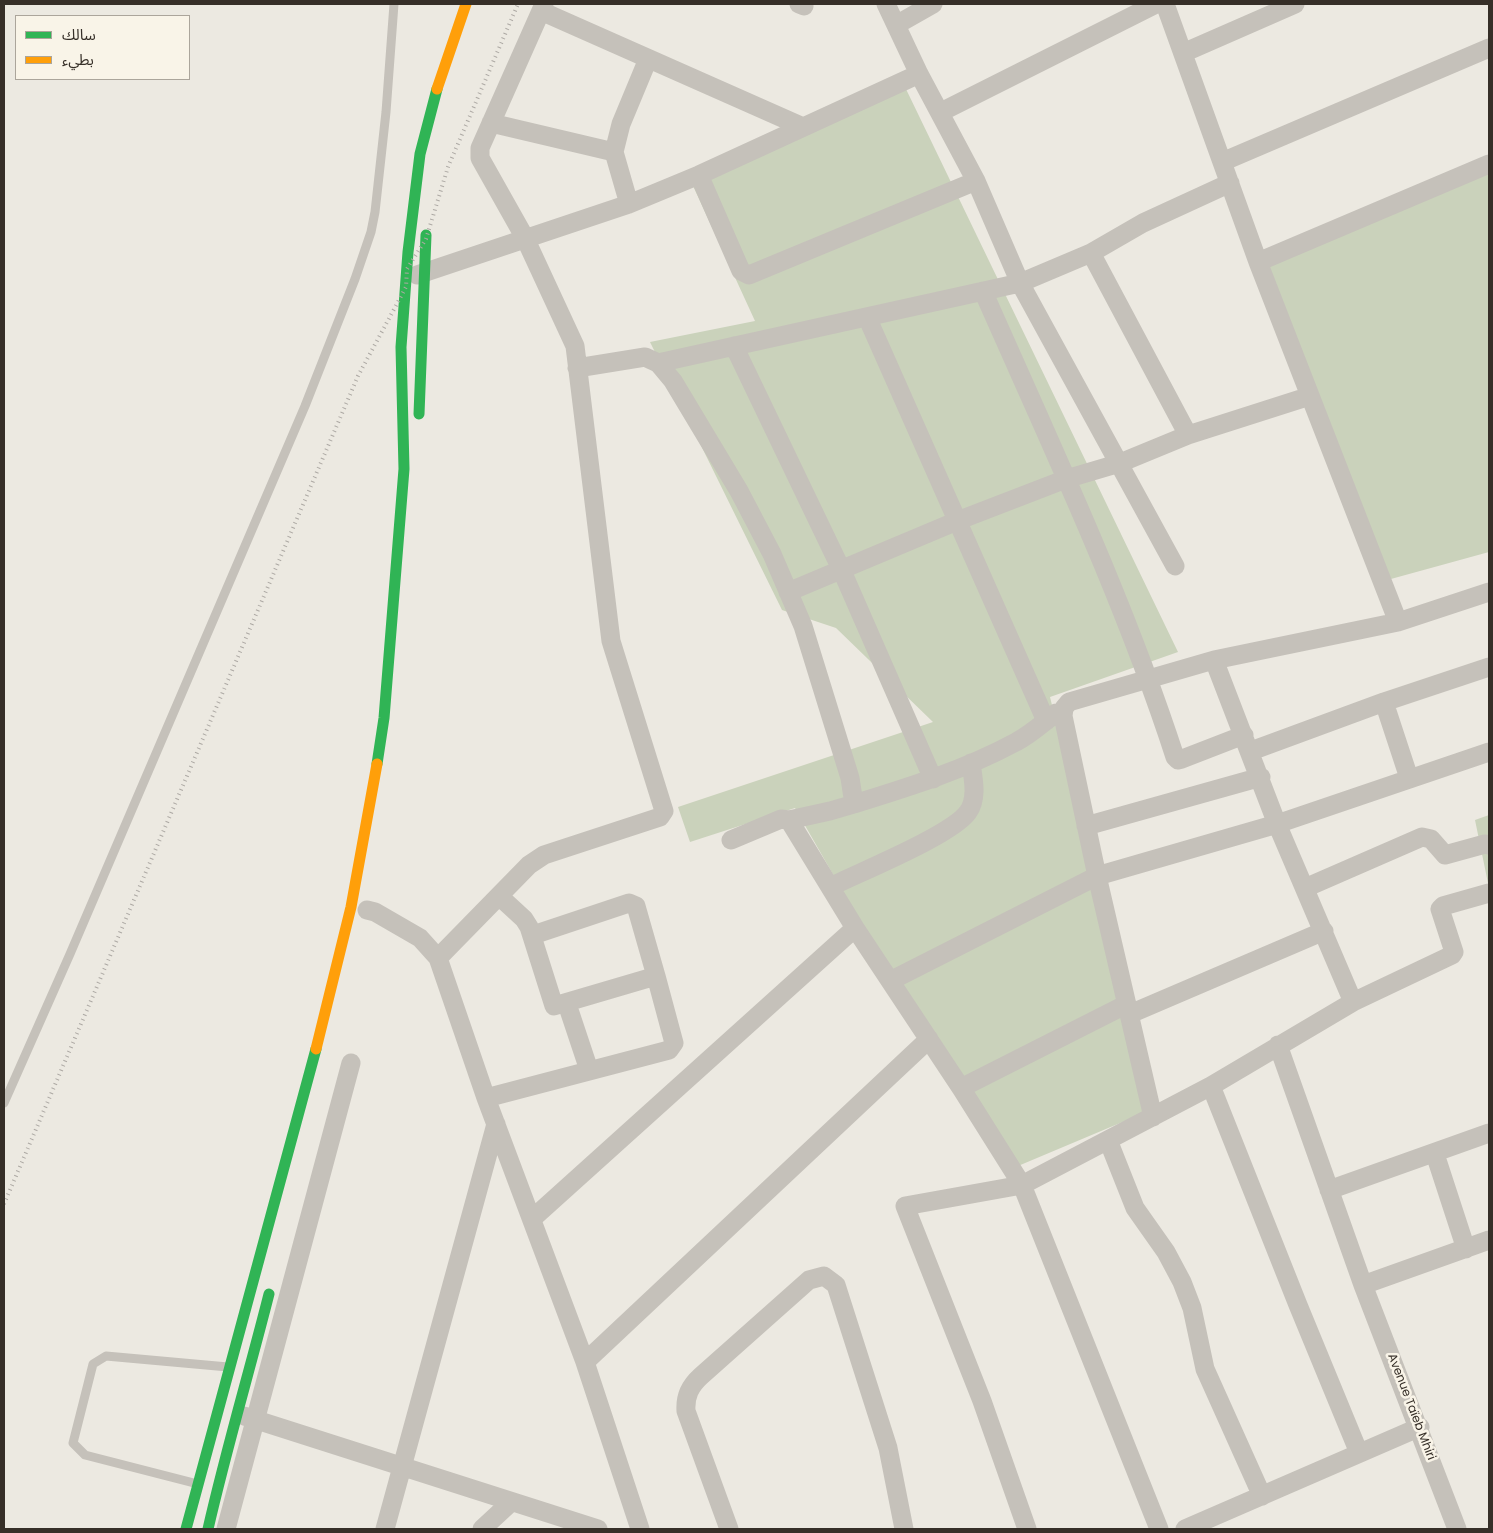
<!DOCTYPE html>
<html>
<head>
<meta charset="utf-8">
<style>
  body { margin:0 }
  #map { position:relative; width:1493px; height:1533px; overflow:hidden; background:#ece9e1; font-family:Poppins,"Noto Sans Arabic",sans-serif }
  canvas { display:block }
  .frame { position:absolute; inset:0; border:5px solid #362f28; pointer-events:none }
  .legend { position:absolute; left:15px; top:15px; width:175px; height:65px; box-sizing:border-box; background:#f9f4e8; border:1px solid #aba59b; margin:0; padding:6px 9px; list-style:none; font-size:15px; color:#362f28 }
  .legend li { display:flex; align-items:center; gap:10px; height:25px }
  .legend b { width:25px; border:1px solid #aba59b }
</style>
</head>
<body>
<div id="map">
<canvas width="1493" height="1533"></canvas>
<div class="frame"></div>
<ul class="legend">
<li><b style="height:6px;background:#30b455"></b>سالك</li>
<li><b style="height:6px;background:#ff9f0a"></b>بطيء</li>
</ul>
</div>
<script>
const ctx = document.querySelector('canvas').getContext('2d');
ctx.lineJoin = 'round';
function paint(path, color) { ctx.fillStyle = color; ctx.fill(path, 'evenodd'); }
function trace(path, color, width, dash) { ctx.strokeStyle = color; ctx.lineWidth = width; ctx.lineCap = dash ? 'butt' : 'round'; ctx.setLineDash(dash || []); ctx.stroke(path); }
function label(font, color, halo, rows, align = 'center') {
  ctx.font = font + ' Poppins,sans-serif'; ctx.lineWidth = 5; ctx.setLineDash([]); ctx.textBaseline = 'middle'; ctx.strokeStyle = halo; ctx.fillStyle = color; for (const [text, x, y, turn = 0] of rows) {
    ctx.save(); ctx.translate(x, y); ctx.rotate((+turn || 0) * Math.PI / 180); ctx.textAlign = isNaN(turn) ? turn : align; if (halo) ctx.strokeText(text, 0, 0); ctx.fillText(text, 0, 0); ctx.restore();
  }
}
paint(new Path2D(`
  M905,87L1178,652L1050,697L1151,1110L1018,1166L862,925L795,808L690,842L678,807L933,722L836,628L782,610L650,342L755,321L688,175Z
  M1489,173V552L1380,582L1262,255Z
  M1489,815V888L1475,820Z`), '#cad2bb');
trace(new Path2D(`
  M4,1103L70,954L305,406L355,279L371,232L375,212L386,112L394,4
  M194,1483L85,1455L73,1443L93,1364L106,1356L228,1367`), '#c5c1ba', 9);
trace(new Path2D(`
  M799,4L804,6
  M886,4L919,74L976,181L1020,283L1175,566
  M1165,4L1258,262L1398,622
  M541,11L803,127
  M896,25L933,4
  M1183,53L1295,4
  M941,112L1156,4
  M491,123L614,152
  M1222,162L1489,48
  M699,175L741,271L749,275L976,181
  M629,204L614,152L621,124L648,59
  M1091,253L1188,435L1310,396
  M1258,262L1489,164
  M417,275L629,204L699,175L919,74
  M983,291C1051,445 1123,597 1175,757L1178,760L1182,759L1244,735
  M867,317L1046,721
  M734,346L842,571L933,779
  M658,363L1020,283L1091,253L1143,223L1230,183
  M577,368L645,357L658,363L673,381L739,491L772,554L803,626L850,778L854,804L830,811L789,820
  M788,592L957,521L1066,479L1120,463L1188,435
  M1214,660L1277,824L1353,1002
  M1384,702L1409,778
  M1251,751L1384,702L1489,667
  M854,804C909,787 964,770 1016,742C1030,735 1043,723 1056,713
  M1086,826L1261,777
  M731,840L781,819L789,820L855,928L961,1088L1022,1185L1159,1529
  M830,887C860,872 952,835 968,812C978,798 973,778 971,763
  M1305,888L1422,837L1431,839L1445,855L1485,844L1489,845
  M499,896L524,919L529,927L554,1006L656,976L636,906L629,903L533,935
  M367,910L375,912L420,938L438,958L486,1098L585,1362L640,1529
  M438,958L529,865L544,855L660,817L664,811L611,641L575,346L525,238L480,158V148L544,4
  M890,981L1097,876L1277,824L1489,752
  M567,1004L589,1070
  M1130,1014L1324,931
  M1278,1045L1363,1285L1457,1529
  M1211,1086L1298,1305L1359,1453
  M961,1088L1127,1004
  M486,1098L669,1050L674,1043L656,976
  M1153,1117L1097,876L1063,716L1064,708L1069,702L1214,660L1398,622L1489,592
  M1108,1140L1135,1208L1166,1252L1182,1282L1192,1308L1205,1369L1262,1496
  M1435,1154L1466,1249
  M1329,1190L1489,1133
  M532,1219L855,928
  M1363,1285L1489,1240
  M585,1362L929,1039
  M244,1416L598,1529
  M226,1529L351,1063
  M385,1529L496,1124
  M482,1529L510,1503
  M729,1529L686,1411C685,1396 690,1386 701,1376L809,1280L824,1276L836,1285L888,1448L904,1529
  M1027,1529L982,1401L905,1206L1022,1185L1211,1086L1353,1002L1452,955L1454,952L1440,909L1443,906L1489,893
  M1185,1529L1420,1427`), '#c5c1ba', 19);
trace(new Path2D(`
  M419,414L426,235
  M377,764L384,718L404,469L401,347L408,252L420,154L437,89
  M186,1529L316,1049
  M208,1529C226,1450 249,1373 269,1294`), '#30b455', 11);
trace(new Path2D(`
  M437,89L466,4
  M316,1049L351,907L377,764`), '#ff9f0a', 11);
trace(new Path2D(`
  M4,1204L358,376L406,287L407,269L426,239L448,167L518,4`), '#ada9a4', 4, [1, 4]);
label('12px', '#362f28', '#f9f4e8', [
  ["Avenue Taïeb Mhiri",1411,1407,69]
]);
</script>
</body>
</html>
